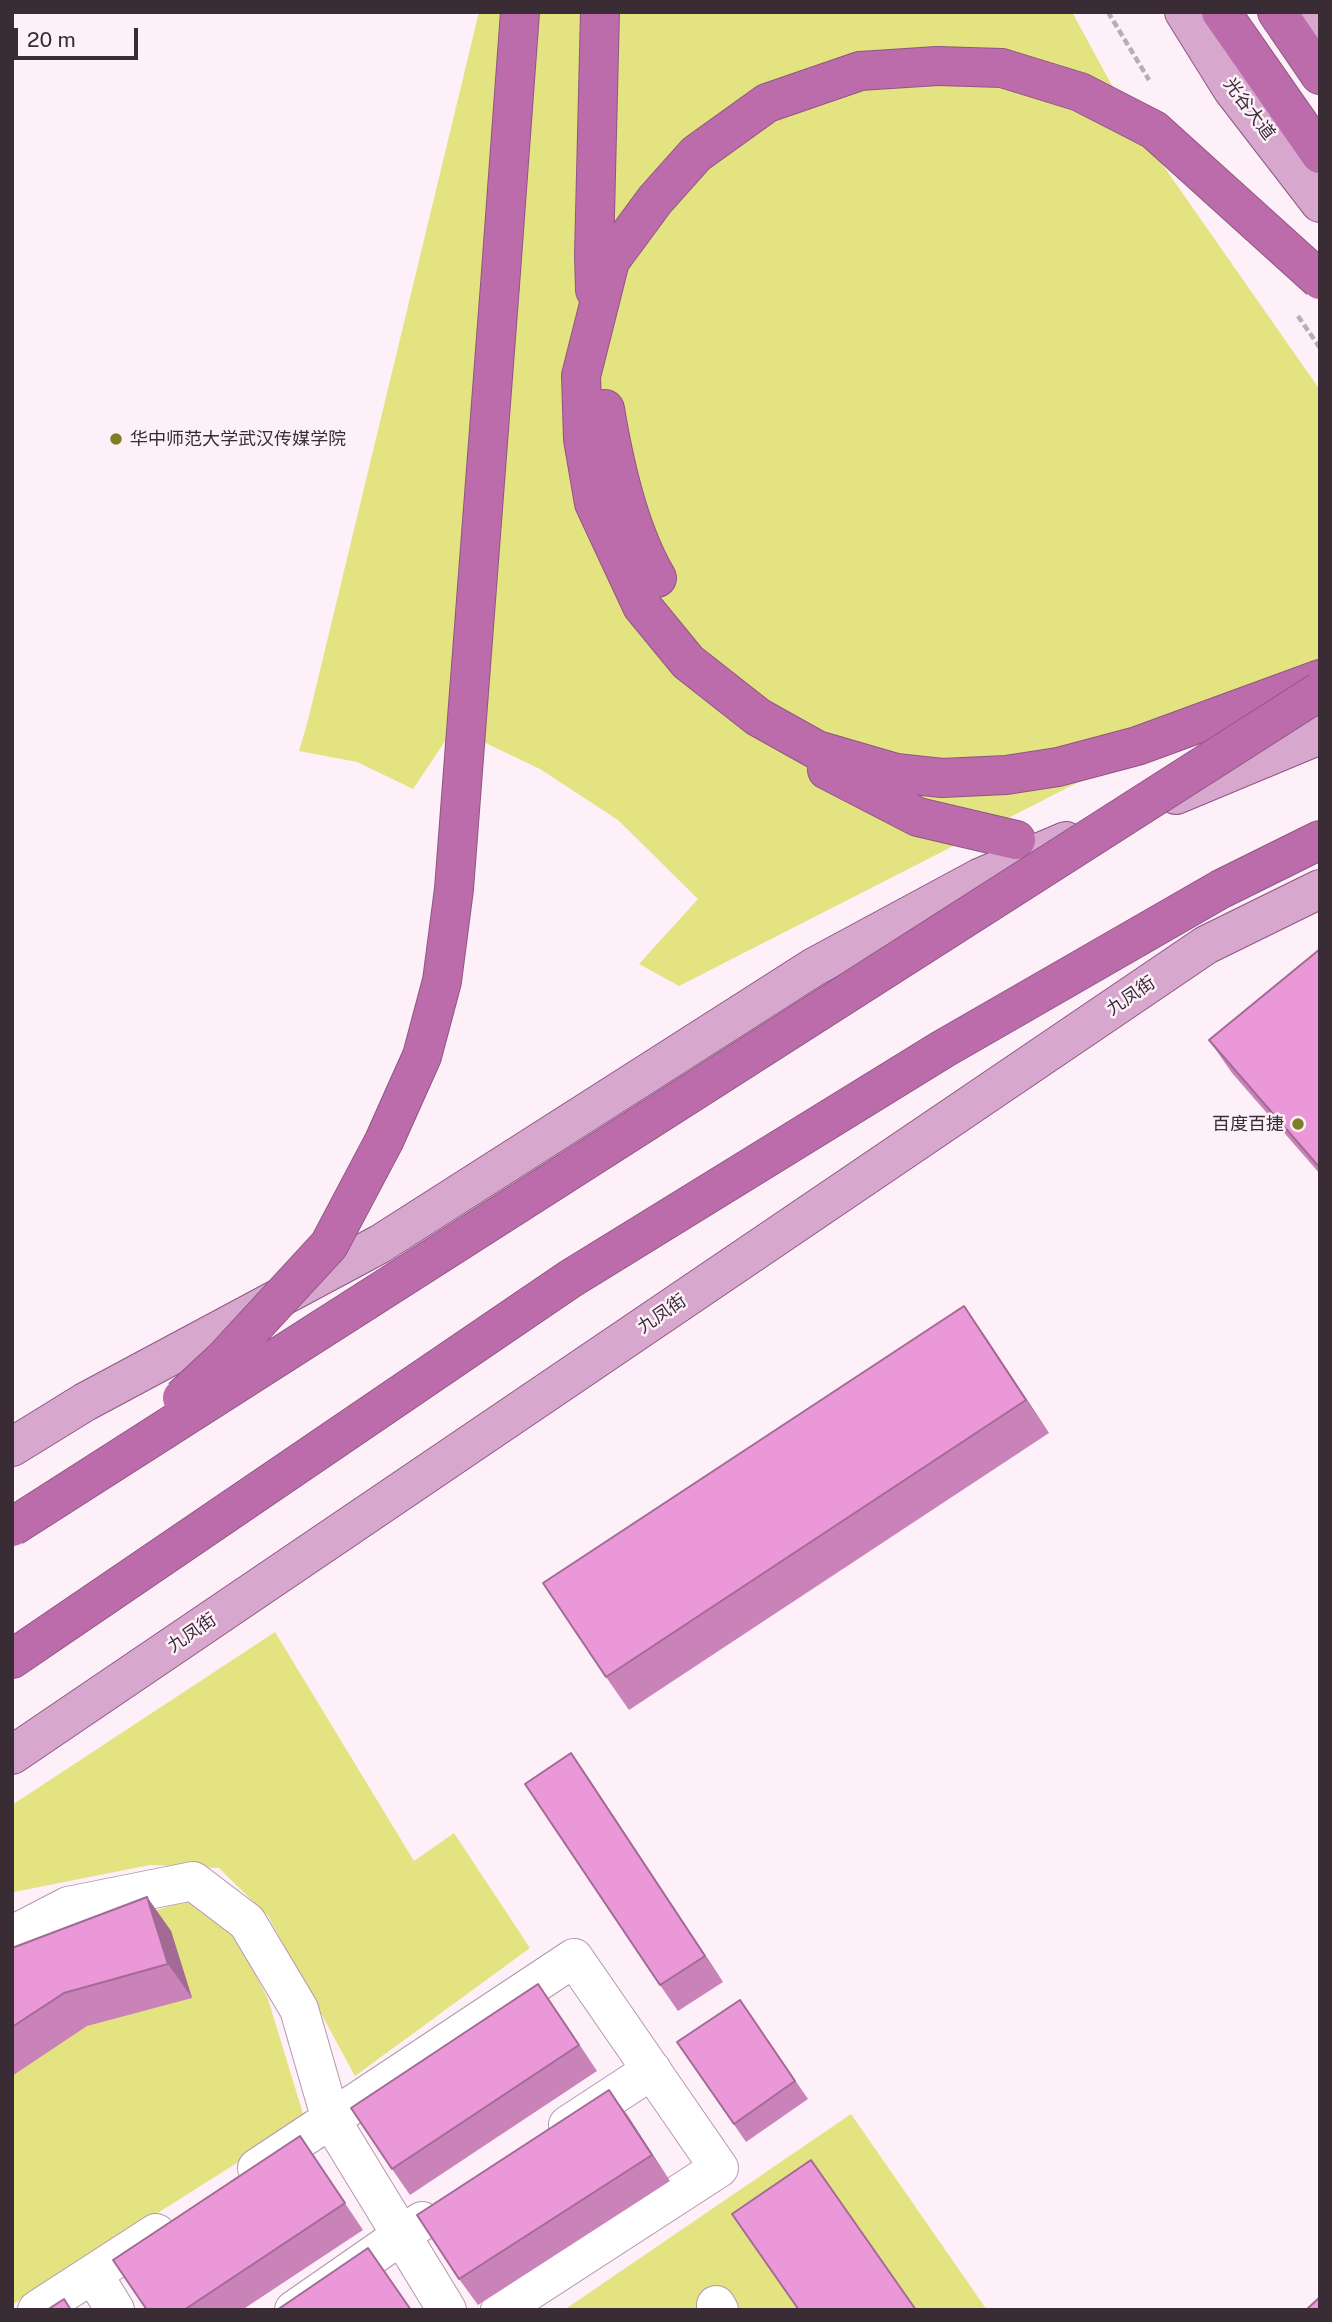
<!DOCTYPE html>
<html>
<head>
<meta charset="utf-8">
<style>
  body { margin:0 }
  #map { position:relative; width:1332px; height:2322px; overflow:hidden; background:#fdf0f9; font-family:"Public Sans",sans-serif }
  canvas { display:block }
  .frame { position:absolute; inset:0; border:14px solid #392c35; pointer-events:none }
  .scale { position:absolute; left:14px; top:28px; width:124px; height:32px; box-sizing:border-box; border:4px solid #392c35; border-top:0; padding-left:9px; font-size:21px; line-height:24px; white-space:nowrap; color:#392c35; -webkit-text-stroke:5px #fdf0f9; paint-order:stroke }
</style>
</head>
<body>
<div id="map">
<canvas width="1332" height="2322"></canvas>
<div class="frame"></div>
<div class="scale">20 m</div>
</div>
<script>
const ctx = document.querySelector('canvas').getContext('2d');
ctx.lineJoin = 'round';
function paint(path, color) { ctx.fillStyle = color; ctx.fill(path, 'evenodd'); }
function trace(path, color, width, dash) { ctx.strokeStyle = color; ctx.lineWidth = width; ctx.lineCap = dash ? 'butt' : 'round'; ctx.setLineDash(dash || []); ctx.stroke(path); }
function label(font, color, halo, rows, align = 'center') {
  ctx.font = font + ' "Public Sans","Noto Sans SC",sans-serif'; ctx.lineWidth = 5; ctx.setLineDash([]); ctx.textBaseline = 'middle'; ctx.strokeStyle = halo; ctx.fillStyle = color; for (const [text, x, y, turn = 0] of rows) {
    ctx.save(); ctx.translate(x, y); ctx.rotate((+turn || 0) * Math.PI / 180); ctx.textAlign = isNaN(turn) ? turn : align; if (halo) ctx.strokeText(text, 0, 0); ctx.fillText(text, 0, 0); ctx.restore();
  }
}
paint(new Path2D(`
  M479,12H1072L1128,115L1320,390V659L679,986L639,964L698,899L618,820L540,769L454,728L413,789L357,762L299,751L308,720Z
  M275,1632L414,1861L454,1833L530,1948L355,2076L268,1916L219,1868L150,1865L14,1892L12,1888V1805Z
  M195,1898L230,1924L268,1999L305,2120L12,2305V1964L56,1942Z
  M851,2114L987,2310H564Z`), '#e4e382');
const minor = new Path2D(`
  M12,1935L68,1906L193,1881L247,1922L299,2009L331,2120L447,2310
  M568,2125L652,2070
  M257,2168L574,1958L719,2168L500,2310
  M93,2274L115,2310
  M716,2305L719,2310
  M37,2310L156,2233
  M294,2310L422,2221`);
const major = new Path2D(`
  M1184,12L1232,89L1320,203
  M1307,12L1320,32
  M1176,795L1320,735
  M12,1447L85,1402L380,1244L814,967L979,878L1066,841
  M12,1755L1206,945L1320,889`);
const highway = new Path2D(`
  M1221,12L1320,154
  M1277,12L1320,75
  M937,66L860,71L767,103L696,154L655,200L610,261L581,376L583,439L594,503L642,606L688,662L758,717L817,750L896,773L942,778L1006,775L1058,767L1137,746L1320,679
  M500,285L520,12
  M595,290L594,255L600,12
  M605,409C614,463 629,531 657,578
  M827,770L918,817L1016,840
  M12,1659L570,1279L943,1049L1221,889L1320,840`);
trace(minor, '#b696ad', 40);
trace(major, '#8f5682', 40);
trace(highway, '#8f5682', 40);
trace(new Path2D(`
  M1108,12L1149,80
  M1298,316L1320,348`), '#b9acb5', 4.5, [7, 3.5]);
trace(minor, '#fff', 38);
trace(major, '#d7a7cd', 38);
trace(highway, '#bd6cab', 38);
const highwayBridge = new Path2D(`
  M937,66L1002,68L1080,92L1154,130L1320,280
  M182,1398L223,1360L329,1245L384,1141L422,1056L442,981L454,889L500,285
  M12,1527L1320,691`);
trace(highwayBridge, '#8f5682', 40, []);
trace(highwayBridge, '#bd6cab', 38);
paint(new Path2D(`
  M1320,949V1174L1232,1073L1209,1040Z
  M964,1306L1049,1433L629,1710L606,1677Z
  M589,1779L723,1982L678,2011L660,1985Z
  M147,1897L171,1931L192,1998L87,2026L12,2076V1948Z
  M538,1984L597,2071L410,2195L392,2169Z
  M740,2000L808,2099L746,2142L677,2042Z
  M609,2090L670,2181L478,2305L459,2279Z
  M318,2163L363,2230L242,2310H147Z`), '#c983b9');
paint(new Path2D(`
  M964,1306L987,1339L1049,1433L1026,1400Z
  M571,1753L589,1779L723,1982L705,1956Z
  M147,1897L171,1931L192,1998L168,1964Z
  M538,1984L556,2010L597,2071L579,2045Z
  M609,2090L628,2116L670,2181L652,2155Z`), '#a46a96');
const building = new Path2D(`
  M1320,949V1168L1209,1040Z
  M964,1306L1026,1400L606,1677L543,1583Z
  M571,1753L705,1956L660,1985L525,1784Z
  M147,1897L168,1964L64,1993L12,2027V1948Z
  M538,1984L579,2045L392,2169L351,2108Z
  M740,2000L795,2081L734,2124L677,2042Z
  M609,2090L652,2155L459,2279L417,2215Z
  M300,2136L345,2203L184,2310H147L113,2260Z
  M811,2160L916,2310H799L732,2214Z
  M368,2248L411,2310H277Z
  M1320,2297V2310H1306Z
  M64,2299L71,2310H47Z`);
paint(building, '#ea98d7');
trace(building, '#a46a96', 2);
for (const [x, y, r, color] of [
  [116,439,7,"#7f7e26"],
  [1298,1124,7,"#7f7e26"]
]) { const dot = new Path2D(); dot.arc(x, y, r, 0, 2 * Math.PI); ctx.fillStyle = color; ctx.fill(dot); trace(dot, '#fdf0f9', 2.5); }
label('18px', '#392c35', '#fdf0f9', [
  ["光谷大道",1249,109,53],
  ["九凤街",1131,996,-34],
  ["九凤街",662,1314,-34],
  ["九凤街",192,1633,-34]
]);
label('18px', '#392c35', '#fdf0f9', [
  ["华中师范大学武汉传媒学院",130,439],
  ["百度百捷",1284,1124,"right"]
], 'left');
</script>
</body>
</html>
